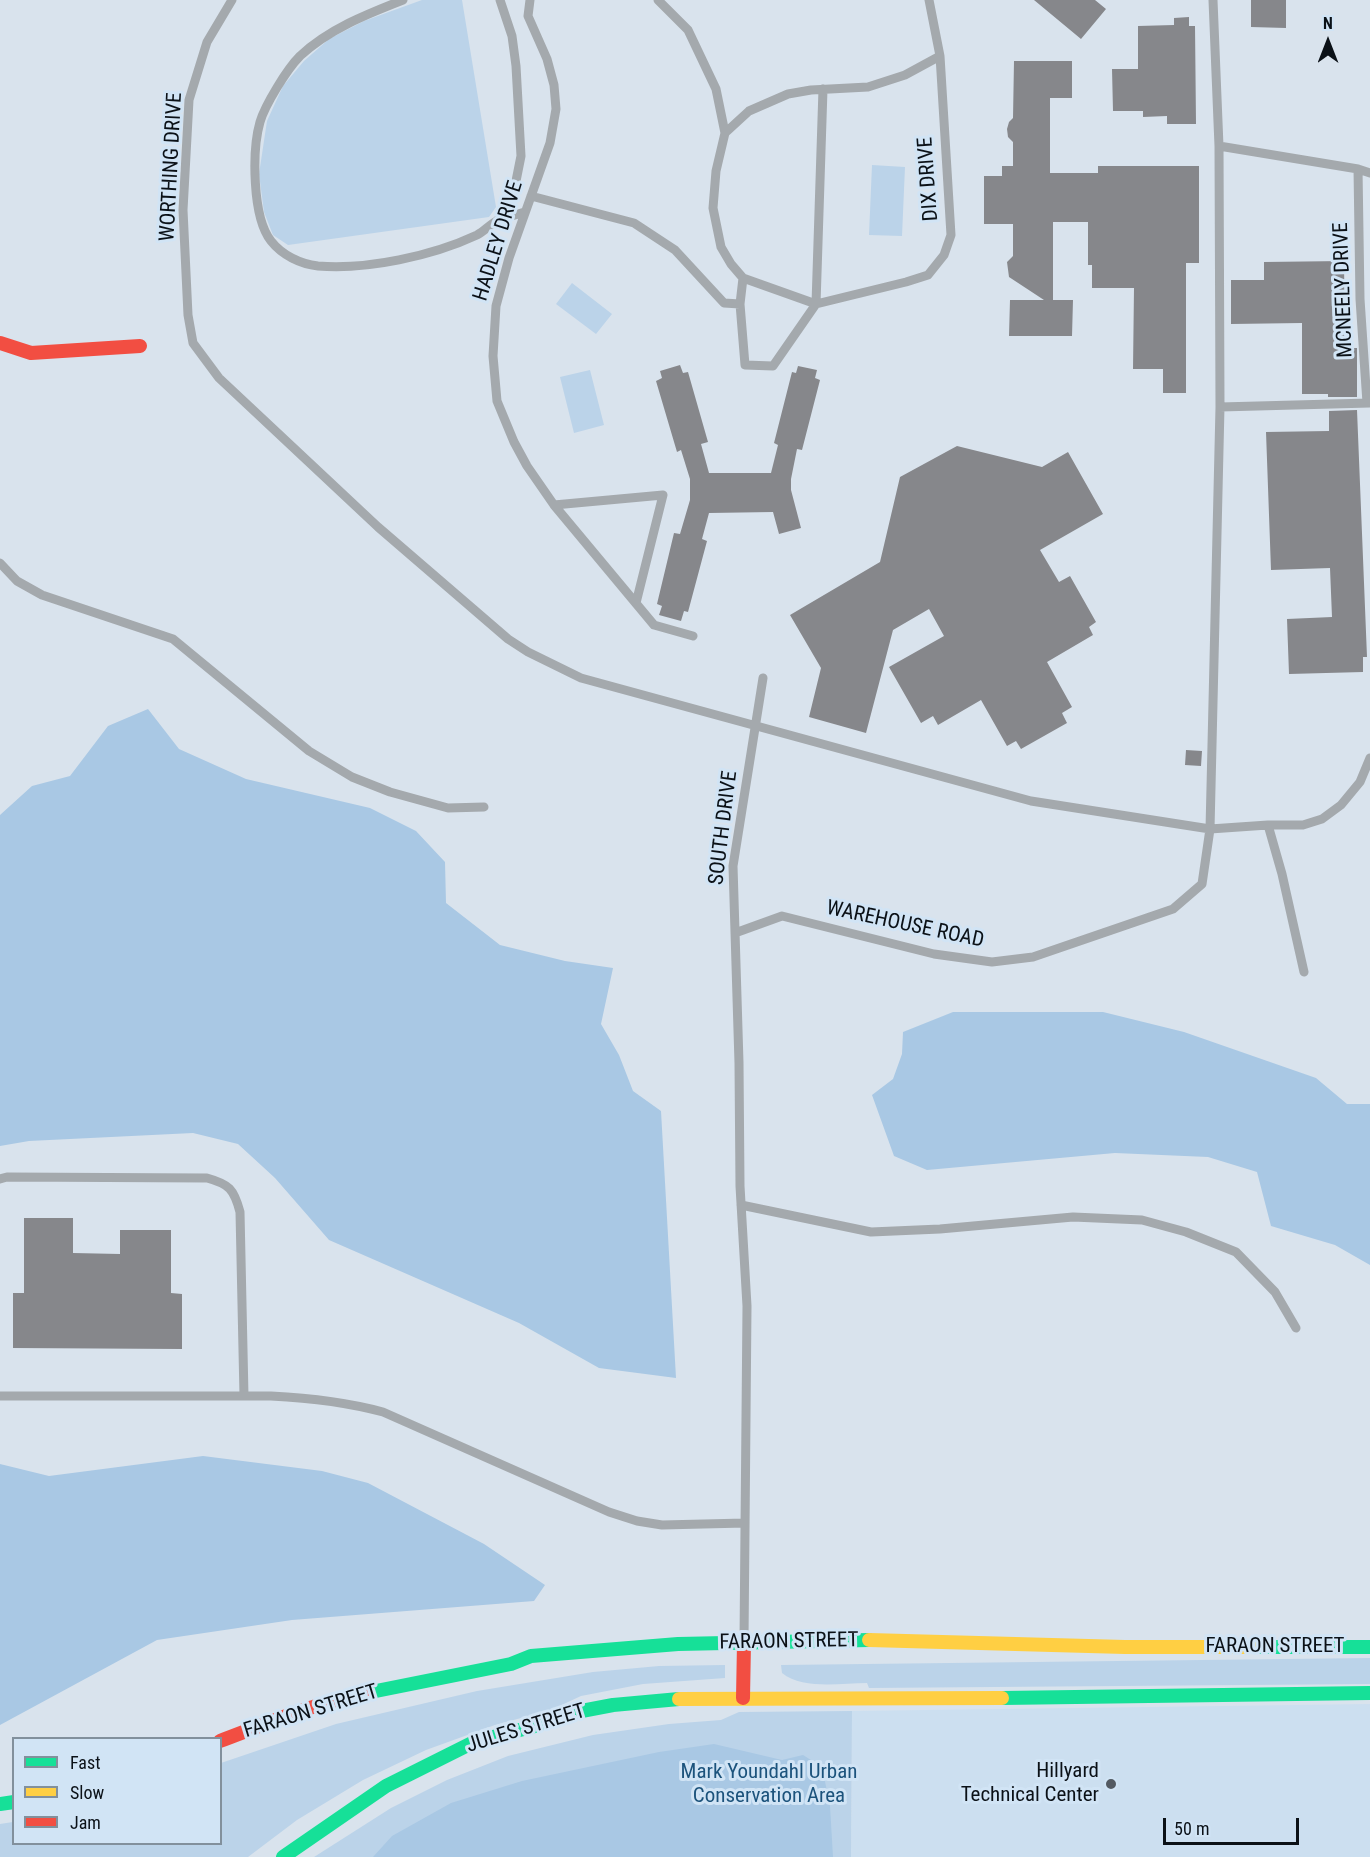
<!DOCTYPE html>
<html>
<head>
<meta charset="utf-8">
<style>
  body { margin:0 }
  #map { position:relative; width:1370px; height:1857px; overflow:hidden; background:#d9e3ed; font-family:"Roboto Condensed",sans-serif }
  canvas { display:block }
  .legend { position:absolute; left:12px; top:1737px; width:210px; height:108px; box-sizing:border-box; background:#d1e4f5; border:2px solid #82909c; margin:0; padding:8px 10px; list-style:none; font-size:18px; color:#0b1117 }
  .legend li { display:flex; align-items:center; gap:12px; height:30px }
  .legend b { width:30px; border:2px solid #82909c }
  .north { position:absolute; left:1298px; top:12px; width:60px; height:60px; -webkit-text-stroke:4px #d1e4f5; paint-order:stroke; rotate:0deg; font-size:16px; font-weight:700; line-height:24px; text-align:center; color:#0b1117 }
  .north::after { content:''; display:block; margin:auto; width:21px; height:27px; background:#0b1117; clip-path:polygon(50% 0,100% 100%,50% 72%,0 100%) }
  .scale { position:absolute; left:1163px; top:1818px; width:136px; height:27px; box-sizing:border-box; border:3px solid #0b1117; border-top:0; padding-left:8px; font-size:18px; line-height:21px; white-space:nowrap; color:#0b1117; -webkit-text-stroke:4px #d1e4f5; paint-order:stroke }
</style>
</head>
<body>
<div id="map">
<canvas width="1370" height="1857"></canvas>
<ul class="legend">
<li><b style="height:8px;background:#16e098"></b>Fast</li>
<li><b style="height:8px;background:#ffcf43"></b>Slow</li>
<li><b style="height:8px;background:#f24e42"></b>Jam</li>
</ul>
<div class="north">N</div>
<div class="scale">50 m</div>
</div>
<script>
const ctx = document.querySelector('canvas').getContext('2d');
ctx.lineJoin = 'round';
function paint(path, color) { ctx.fillStyle = color; ctx.fill(path, 'evenodd'); }
function trace(path, color, width, dash) { ctx.strokeStyle = color; ctx.lineWidth = width; ctx.lineCap = dash ? 'butt' : 'round'; ctx.setLineDash(dash || []); ctx.stroke(path); }
function label(font, color, halo, rows, align = 'center') {
  ctx.font = font + ' "Roboto Condensed",sans-serif'; ctx.lineWidth = 6; ctx.setLineDash([]); ctx.textBaseline = 'middle'; ctx.strokeStyle = halo; ctx.fillStyle = color; for (const [text, x, y, turn = 0] of rows) {
    ctx.save(); ctx.translate(x, y); ctx.rotate((+turn || 0) * Math.PI / 180); ctx.textAlign = isNaN(turn) ? turn : align; if (halo) ctx.strokeText(text, 0, 0); ctx.fillText(text, 0, 0); ctx.restore();
  }
}
paint(new Path2D(`
  M1370,1704V1857H851L852,1711Z`), '#ccdff0');
paint(new Path2D(`
  M422,0H462L496,207L489,217L288,245L273,235L264,212L259,174L267,121L283,86L304,61L329,39L364,21Z
  M872,165L905,167L902,236L869,235Z
  M572,283L612,314L596,334L556,304Z
  M590,370L604,425L574,433L560,377Z
  M1370,1658V1684L869,1688L867,1683C841,1683 803,1690 782,1673L781,1665Z
  M725,1665V1678L643,1684L581,1696L551,1710L495,1725L426,1750L363,1780L297,1820L248,1857H0V1824L13,1822L14,1844H220L221,1763L336,1724L477,1691L593,1672L659,1666Z
  M852,1711L851,1857H314L391,1808L447,1780L508,1756L593,1735L669,1724L721,1720L739,1712Z`), '#bbd3e9');
paint(new Path2D(`
  M148,709L179,749L246,779L370,808L416,831L445,862L446,903L500,945L565,961L613,968L601,1024L619,1055L633,1091L661,1111L676,1378L599,1368L519,1323L329,1240L275,1178L238,1144L193,1133L29,1141L0,1146V815L32,786L70,776L108,726Z
  M953,1012H1103L1184,1032L1316,1078L1347,1104H1370V1265L1335,1245L1271,1226L1257,1172L1208,1157L1115,1153L927,1170L894,1156L872,1095L893,1079L902,1054L903,1032Z
  M203,1456L322,1471L368,1483L484,1544L545,1585L534,1601L292,1620L157,1640L0,1725V1464L49,1476Z
  M714,1744L782,1760L803,1755L822,1767L830,1806L833,1857H373L392,1836L451,1803L522,1781L659,1752Z`), '#a9c8e4');
paint(new Path2D(`
  M1034,0H1095L1106,9L1081,39Z
  M1251,0H1286V28L1251,27Z
  M1189,17V26H1195L1196,124H1167V116L1143,117V111H1113L1112,69H1138V26L1174,25V18Z
  M1014,61H1072V98H1050V173H1098V166H1199V263H1186V393H1163V369H1133L1134,288H1092V265H1088V222H1053V300H1073L1072,336H1009L1010,300H1044L1009,277L1007,262L1013,256V224H984V176H1002V166H1013V142L1008,137L1007,129L1009,122L1013,118Z
  M1344,261L1345,348H1357V397H1328V394H1302V323L1231,324V280H1264V262Z
  M680,365L683,373L688,372L708,442L701,444L709,473H771L778,445L774,443L792,372L796,373L798,366L817,370L815,378L820,380L802,450L797,449L791,479V490L801,528L779,534L773,512L709,513L702,539L707,541L688,612L684,611L681,621L659,615L662,606L657,604L674,533L680,534L690,500V479L681,450L677,452L656,381L662,378L660,371Z
  M1357,410L1367,657H1363V672L1289,674L1287,619L1332,617L1330,568L1271,570L1266,432L1329,431V411Z
  M957,446L1042,467L1068,452L1103,514L1040,550L1059,582L1070,576L1096,622L1089,627L1093,635L1047,662L1072,707L1062,713L1067,723L1021,749L1016,741L1007,746L981,700L938,725L933,716L921,723L889,667L944,636L929,609L893,630L866,733L809,717L821,668L790,615L880,562L900,477Z
  M1186,750L1202,751L1201,766L1185,765Z
  M24,1218H73V1253L120,1254V1230H171V1293L182,1294V1349L13,1348V1293H24Z`), '#86878b');
trace(new Path2D(`
  M232,0L207,42L189,100L183,210L188,315L193,343L219,378L378,527L508,639L528,652L581,678L1031,801L1210,829L1268,825H1303L1322,819L1341,805L1360,782L1370,758
  M403,0C367,14 329,29 300,56C287,69 265,105 260,122C252,150 252,217 271,241C282,255 300,264 318,266C367,270 432,256 477,235C485,231 491,223 499,220C507,216 517,215 525,212
  M530,0L528,16L547,59L554,85L556,109L550,143L509,258L496,306L493,356L497,401L514,442L527,466L554,505L654,625L693,636
  M658,0L688,30L716,89L725,133L716,171L713,208L721,247L731,264L743,278L816,304L906,282L928,275L944,255L951,235L940,56L929,0
  M725,133L749,111L788,94L811,90L868,87L905,75L940,56
  M1219,146L1358,169L1360,299L1367,403
  M1358,169L1370,173
  M531,196L634,223L675,250L724,303L740,304
  M498,220L514,191L521,156L516,66L512,36L500,0
  M743,278L740,304L745,365L773,366L816,304L823,89
  M1220,407L1370,403
  M554,505L663,495L636,603
  M0,563L17,581L42,595L173,639L309,751L352,777L390,792L448,808L484,807
  M1268,825L1282,874L1304,972
  M735,933L782,916L934,954L992,962L1033,957L1173,909L1202,884L1210,829L1220,407L1219,146L1213,0
  M0,1179L7,1177L207,1178C229,1184 234,1189 240,1212L244,1396
  M741,1205L871,1232L940,1229L1073,1217L1142,1220L1186,1232L1236,1252L1275,1292L1296,1328
  M0,1396H271C310,1398 346,1402 383,1412L609,1512L637,1521L662,1525L745,1523
  M744,1640L747,1306L740,1186L739,1063L733,866L763,678`), '#a4a9ad', 9);
trace(new Path2D(`
  M1253,1647H1370
  M366,1693L511,1664L531,1656L678,1644L869,1640
  M1002,1698L1370,1693
  M0,1804L14,1802
  M283,1857L386,1786L474,1742L535,1726L571,1713L613,1705L679,1699`), '#16e098', 14);
trace(new Path2D(`
  M869,1640L1125,1647H1253
  M679,1699L1002,1698`), '#ffcf43', 14);
trace(new Path2D(`
  M0,343L31,353L140,346
  M743,1698L744,1643
  M220,1741C268,1723 315,1703 366,1693`), '#f24e42', 14);
for (const [x, y, r, color] of [
  [1111,1784,6,"#535a62"]
]) { const dot = new Path2D(); dot.arc(x, y, r, 0, 2 * Math.PI); ctx.fillStyle = color; ctx.fill(dot); trace(dot, '#d1e4f5', 2); }
label('21px', '#0b1117', '#d1e4f5', [
  ["WORTHING DRIVE",172,167,-87],
  ["DIX DRIVE",929,179,-94],
  ["HADLEY DRIVE",499,241,-73],
  ["MCNEELY DRIVE",1344,290,-92],
  ["SOUTH DRIVE",724,828,-83],
  ["WAREHOUSE ROAD",905,925,12],
  ["FARAON STREET",789,1642,-1],
  ["FARAON STREET",1275,1647],
  ["FARAON STREET",311,1712,-17],
  ["JULES STREET",526,1729,-17]
]);
label('21px', '#0b1117', '#d1e4f5', [
  ["Hillyard",1099,1772],
  ["Technical Center",1099,1796]
], 'right');
label('21px', '#1c537c', '#d1e4f5', [
  ["Mark Youndahl Urban",769,1773],
  ["Conservation Area",769,1797]
]);
</script>
</body>
</html>
